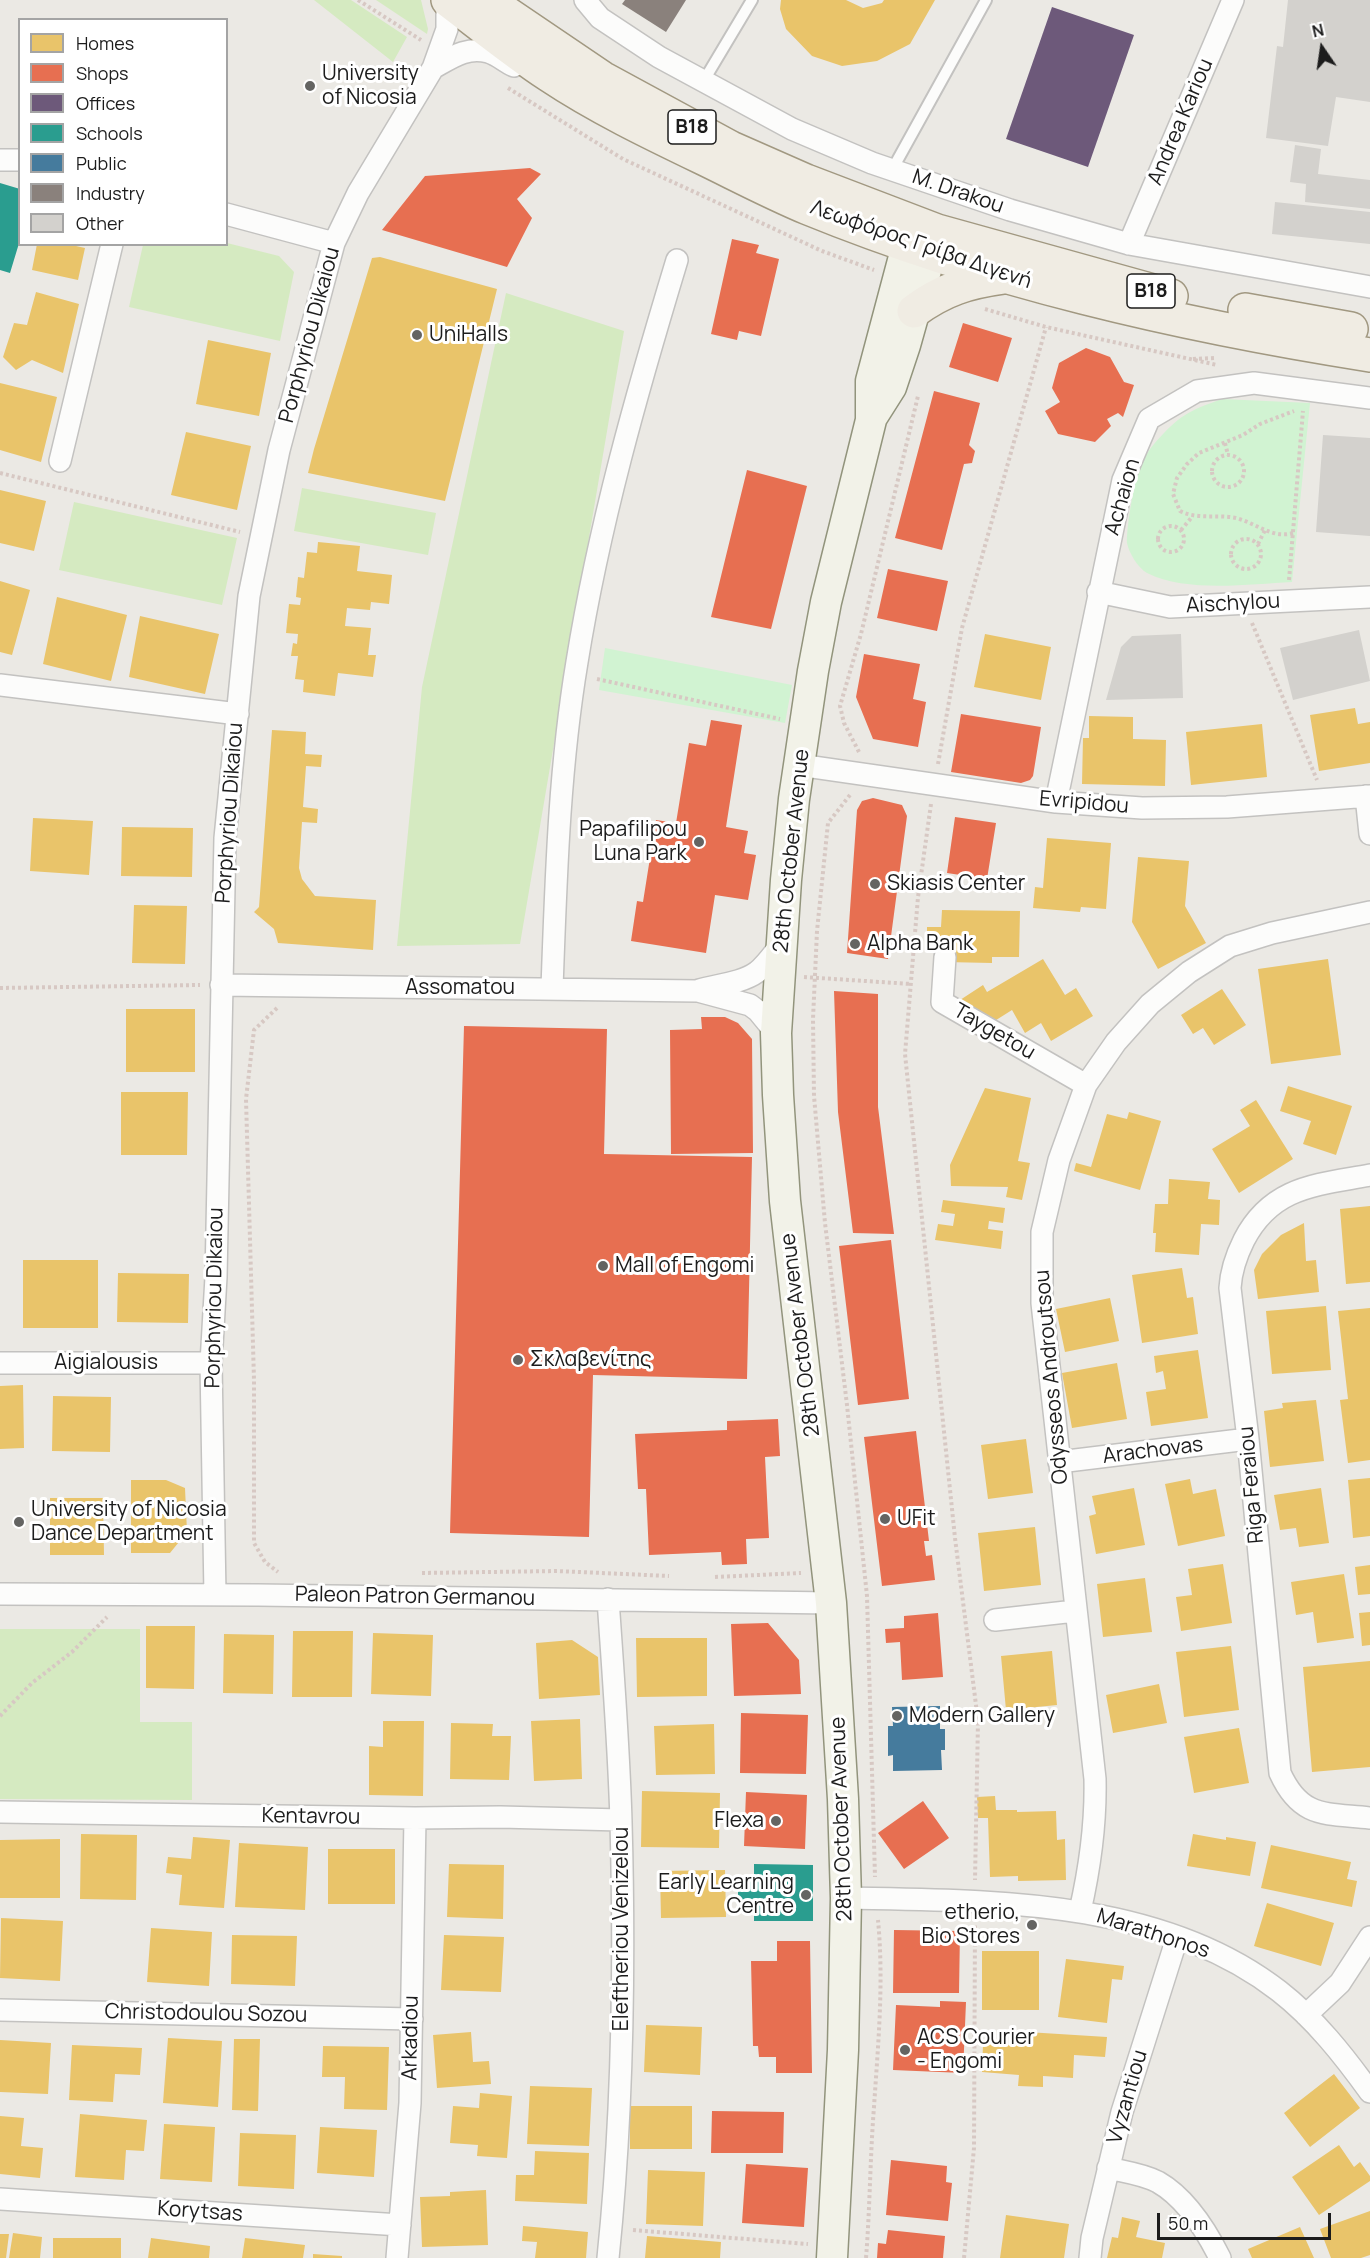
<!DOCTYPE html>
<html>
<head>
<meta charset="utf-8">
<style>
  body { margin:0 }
  #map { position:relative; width:1370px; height:2258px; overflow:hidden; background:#ebe9e4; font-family:Manrope,sans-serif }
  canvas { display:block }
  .legend { position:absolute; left:18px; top:18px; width:210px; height:228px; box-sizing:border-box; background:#fff; border:2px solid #a4a4a4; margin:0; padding:8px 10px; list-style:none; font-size:18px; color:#1c1c1c }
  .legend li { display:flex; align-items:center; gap:12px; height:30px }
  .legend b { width:30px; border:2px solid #a4a4a4 }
  .north { position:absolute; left:1292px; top:18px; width:60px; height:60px; -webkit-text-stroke:4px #fff; paint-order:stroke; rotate:347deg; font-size:16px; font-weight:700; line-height:24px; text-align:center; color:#1c1c1c }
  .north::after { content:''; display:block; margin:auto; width:21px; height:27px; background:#1c1c1c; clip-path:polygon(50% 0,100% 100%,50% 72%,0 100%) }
  .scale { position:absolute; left:1157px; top:2213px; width:174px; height:27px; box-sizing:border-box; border:3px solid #1c1c1c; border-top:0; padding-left:8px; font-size:18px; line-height:21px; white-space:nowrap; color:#1c1c1c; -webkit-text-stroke:4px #fff; paint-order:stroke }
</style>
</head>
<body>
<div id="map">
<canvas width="1370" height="2258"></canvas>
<ul class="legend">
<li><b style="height:16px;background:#e9c46a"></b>Homes</li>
<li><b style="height:16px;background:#e76f51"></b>Shops</li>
<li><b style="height:16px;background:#6d597a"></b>Offices</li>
<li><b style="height:16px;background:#2a9d8f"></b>Schools</li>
<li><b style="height:16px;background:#457b9d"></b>Public</li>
<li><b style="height:16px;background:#8a817c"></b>Industry</li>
<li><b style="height:16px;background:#d3d1cd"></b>Other</li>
</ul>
<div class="north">N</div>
<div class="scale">50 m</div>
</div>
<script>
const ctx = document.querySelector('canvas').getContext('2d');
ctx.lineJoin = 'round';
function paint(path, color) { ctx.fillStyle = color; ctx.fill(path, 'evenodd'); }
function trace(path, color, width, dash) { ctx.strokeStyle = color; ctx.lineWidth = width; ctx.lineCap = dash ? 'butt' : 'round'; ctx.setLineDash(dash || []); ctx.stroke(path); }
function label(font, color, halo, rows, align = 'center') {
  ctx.font = font + ' Manrope,sans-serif'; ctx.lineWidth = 6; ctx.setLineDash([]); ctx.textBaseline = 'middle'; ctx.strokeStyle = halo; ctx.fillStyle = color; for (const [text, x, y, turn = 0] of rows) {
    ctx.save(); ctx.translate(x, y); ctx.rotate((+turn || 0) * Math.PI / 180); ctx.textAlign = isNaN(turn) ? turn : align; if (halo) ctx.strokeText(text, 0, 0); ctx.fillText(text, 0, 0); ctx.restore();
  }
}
paint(new Path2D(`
  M314,0H351L407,37L393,62Z
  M376,0H421L428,29L427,34Z
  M227,243L279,256L294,272L280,341L129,307L143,245L226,244Z
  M506,293L624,331L520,944L397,946L422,687Z
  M302,488L436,513L428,555L294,531Z
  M74,502L237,538L222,605L59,570Z
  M0,1629H140V1722H192V1800L0,1799Z`), '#d5eac1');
paint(new Path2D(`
  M1222,399L1310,403L1292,582C1249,584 1187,593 1147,573C1138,568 1129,553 1127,543C1126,530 1135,473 1142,462C1147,452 1156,441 1164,433C1184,412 1195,409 1222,399Z
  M605,648L792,685L785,723L599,690Z`), '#d1f3d2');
paint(new Path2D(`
  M781,0H846L863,8L882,3L884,0H935L910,44L877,61L842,66L812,56L786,29L780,9Z
  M37,244H67L85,248L78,280L32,270Z
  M380,257L497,289L445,501L308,473L314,449L372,258Z
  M36,292L79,304L63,373L32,360L16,370L3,357L14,323L27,325Z
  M208,340L271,353L259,416L196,404Z
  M0,383L57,397L41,462L0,450Z
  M186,432L251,446L237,510L171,495Z
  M0,490L46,501L34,551L0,543Z
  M318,542L360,546L357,571L392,575L389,604L371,602L370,610L347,608L345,626L371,628L368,655H376L373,677L338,673L335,696L303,692L304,680L295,679L298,656H291L293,643L297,644L298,634L286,633L289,604L300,605L301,598L296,597L298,577L304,578L307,552L317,553Z
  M0,581L30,590L12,655L0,652Z
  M57,597L127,615L111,681L43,664Z
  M140,616L219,634L205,694L129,677Z
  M985,634L1051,647L1041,700L974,687Z
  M1355,708L1358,724L1370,722V763L1319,771L1310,715Z
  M1089,716L1133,717V739L1166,740L1165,786L1082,784L1083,738H1089Z
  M1262,724L1267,777L1191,785L1186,732Z
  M272,730L306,732L305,754L322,755L321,767L306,766L303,807L318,809L317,823L302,822L299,868L302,879L315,896L376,900L373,950L278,943L274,929L254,912L259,907Z
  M33,818L93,821L89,875L30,871Z
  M122,827L193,828L192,877L121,876Z
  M1047,838L1111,843L1106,909L1081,907L1080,912L1033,908L1035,887L1043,888Z
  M1138,857L1189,861L1185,906L1206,943L1158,969L1132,922Z
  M134,905L187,906L185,964L132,963Z
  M942,910L1020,911L1019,957H992V963L945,962V948L927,947V927H941Z
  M1043,959L1065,995L1076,988L1093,1016L1051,1041L1041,1023L1025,1033L1012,1010L993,1022L957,1002L983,985L987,992Z
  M1328,959L1341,1055L1271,1064L1258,969Z
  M1222,989L1246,1025L1214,1045L1203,1028L1193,1034L1181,1015Z
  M126,1009H195V1072H126Z
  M1288,1086L1352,1106L1336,1155L1303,1144L1311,1121L1280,1111Z
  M985,1088L1031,1098L1018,1161L1030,1163L1022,1200L1006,1197L1008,1187L951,1186L950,1165Z
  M121,1092H188L187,1155H121Z
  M1256,1100L1293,1159L1239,1193L1212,1149L1250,1126L1240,1110Z
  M1129,1112L1161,1121L1140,1190L1074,1171L1076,1163L1091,1167L1107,1114L1127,1119Z
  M1169,1179L1210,1182L1208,1199L1220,1200L1219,1225L1201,1224L1199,1255L1155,1252L1156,1233H1153L1155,1204H1168Z
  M943,1200L1005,1208L1003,1223L989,1221L988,1229L1003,1231L1001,1249L935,1240L938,1224L953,1226L955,1214L941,1212Z
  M1370,1206V1282L1346,1284L1340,1209Z
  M1304,1223L1306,1261L1316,1260L1319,1292L1258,1299L1254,1270L1262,1254L1281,1235Z
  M23,1260H98V1328H23Z
  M1182,1268L1187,1298L1193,1297L1198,1334L1142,1343L1132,1275Z
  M118,1273L189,1274L188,1323L117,1322Z
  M1110,1298L1119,1341L1065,1352L1056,1309Z
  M1326,1306L1331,1370L1272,1374L1266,1311Z
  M1370,1308V1460L1348,1463L1340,1400L1348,1399L1338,1311Z
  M1198,1350L1208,1418L1151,1426L1146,1392L1166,1389L1163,1371L1156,1373L1154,1356Z
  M1117,1363L1127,1419L1072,1428L1062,1373Z
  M23,1385L24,1448L0,1449V1386Z
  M53,1396L111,1397L110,1452L52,1451Z
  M1316,1400L1324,1461L1270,1467L1264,1411L1283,1408L1282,1403Z
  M1026,1439L1033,1493L988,1499L981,1445Z
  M1370,1478V1536L1353,1538L1348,1480Z
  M1190,1479L1193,1494L1216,1489L1225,1536L1178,1546L1165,1484Z
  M131,1480H166L185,1488L187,1532L170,1553H131Z
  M1134,1488L1145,1545L1096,1554L1089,1516L1096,1514L1092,1496Z
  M1321,1488L1329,1543L1299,1547L1296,1528L1280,1530L1274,1495Z
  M50,1498H103L104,1555H50Z
  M1035,1527L1041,1585L984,1591L978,1533Z
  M1223,1564L1232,1623L1181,1631L1176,1597L1192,1595L1188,1569Z
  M1370,1565V1594L1358,1595L1355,1567Z
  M1344,1574L1354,1638L1317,1643L1313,1612L1296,1615L1291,1582Z
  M1145,1578L1152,1632L1103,1637L1097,1584Z
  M1370,1612V1645L1362,1646L1359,1613Z
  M146,1626H195L194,1689L146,1688Z
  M293,1631H353L352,1697H292Z
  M373,1633L433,1635L431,1696L371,1694Z
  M224,1634L274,1635L273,1694L223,1693Z
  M636,1638H707V1696L637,1697Z
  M572,1640L598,1657L600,1695L539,1699L536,1643Z
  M1231,1646L1239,1710L1184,1717L1176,1652Z
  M1052,1651L1057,1705L1006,1710L1001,1656Z
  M1370,1661V1767L1312,1772L1303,1667Z
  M1159,1684L1167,1723L1113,1733L1106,1695Z
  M580,1719L582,1779L534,1781L531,1721Z
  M383,1721H424L423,1796L369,1795V1746L383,1747Z
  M451,1723L493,1724L492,1736H511L509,1780L450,1779Z
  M714,1724L715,1774L656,1775L654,1726Z
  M1239,1728L1249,1783L1194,1793L1184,1737Z
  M642,1791L720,1793L719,1848L641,1847Z
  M995,1796L996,1810H1017V1812L1056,1811L1057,1840L1065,1839L1066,1880L1018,1881V1876L990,1877L988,1818H978L977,1797Z
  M81,1834L137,1835L136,1900L80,1899Z
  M1193,1834L1226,1840V1837L1256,1842L1250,1876L1187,1866Z
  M193,1837L230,1840L224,1908L179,1905L182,1875L166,1873L168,1857L191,1859Z
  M60,1839V1898H0V1840Z
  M239,1843L308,1847L305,1910L235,1907Z
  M1271,1845L1351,1862L1347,1879L1357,1881L1352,1907L1261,1888Z
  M328,1849H395V1904H328Z
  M449,1864L504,1865L503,1919L447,1917Z
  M725,1870L726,1917L661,1918L660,1871Z
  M1267,1903L1334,1923L1321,1966L1254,1946Z
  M1,1918L63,1921L60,1981L0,1978Z
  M151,1928L212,1932L209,1986L147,1982Z
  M232,1935L297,1936L295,1986L231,1984Z
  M444,1935L504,1937L501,1992L441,1990Z
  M982,1951H1039V2010H982Z
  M1066,1959L1124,1966L1122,1980L1112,1979L1107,2023L1058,2017Z
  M646,2025L702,2027L700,2075L644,2072Z
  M1011,2031L1107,2037L1105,2057L1074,2055L1073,2078L1043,2076V2087L1018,2086L1019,2075L982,2072L983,2044L1010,2045Z
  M471,2032L473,2062L489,2061L491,2084L437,2088L433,2035Z
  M168,2038L222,2041L218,2107L163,2103Z
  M234,2039H260L258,2111L232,2110Z
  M0,2040L51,2043L48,2094L0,2092Z
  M72,2045L142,2048L140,2075L115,2074L113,2102L69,2100Z
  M323,2046L389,2047L387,2110L344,2109L345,2077H322Z
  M1334,2074L1360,2108L1310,2147L1284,2113Z
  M530,2086L592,2088L589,2146L527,2144Z
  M480,2093L512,2096L507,2158L477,2156L478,2145L450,2143L453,2106L479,2108Z
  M630,2106H692V2149H630Z
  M80,2114L147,2120L144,2151L126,2150L124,2180L75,2177Z
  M0,2116L24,2118L21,2146L43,2148L40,2178L0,2174Z
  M164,2124L215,2127L212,2182L160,2179Z
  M320,2127L377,2130L374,2177L317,2173Z
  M240,2133L296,2135L294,2189L238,2186Z
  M1339,2145L1354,2167L1360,2162L1370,2176V2181L1319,2215L1292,2177Z
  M535,2151L589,2153L587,2204L515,2201L516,2175H534Z
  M648,2170L705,2172L703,2226L646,2224Z
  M486,2190L488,2245L422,2247L420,2197L450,2196V2192Z
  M1370,2211V2255L1361,2258H1331L1320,2229Z
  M1006,2215L1069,2224L1064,2258H1000Z
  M1122,2217L1140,2221L1136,2237L1165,2243L1162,2258H1107L1112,2237L1118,2238Z
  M523,2226L588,2232L586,2258H535L537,2242L522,2241Z
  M1300,2227L1314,2258H1252L1248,2249Z
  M13,2233L42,2237L40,2258H9Z
  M0,2234H9L6,2258H0Z
  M647,2236L721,2242L720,2258H645Z
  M53,2238H121V2258H53Z
  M151,2238L210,2246L209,2258H148Z
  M245,2238L305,2245L303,2258H242Z
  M313,2254L342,2256V2258H313Z`), '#e9c46a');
paint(new Path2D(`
  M530,168L541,174L517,199L532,218L507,267L382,230L425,176Z
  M732,239L759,245L756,253L779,259L761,336L739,331L737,340L711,334Z
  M963,323L1012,338L998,382L949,367Z
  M1086,348L1110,357L1124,382L1134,385L1123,417L1118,413L1107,419L1111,426L1095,442L1058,434L1045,411L1060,402L1052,388L1059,363Z
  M934,391L980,403L969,445L975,451L972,463L964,464L942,550L895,538Z
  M747,470L807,486L771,629L711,617Z
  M888,569L948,581L937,631L877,618Z
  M864,654L920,664L913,699L926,702L918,747L873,739L856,697Z
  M961,714L1041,727L1033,776L1030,780L1021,783L951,772Z
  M711,720L742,725L726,827L748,831L744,853L756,855L748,900L715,895L706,953L631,941L637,901L643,902L656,820L676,823L689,743L706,746Z
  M873,798L902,805L907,816L888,959L847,953L857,810L862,801Z
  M955,817L996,823L987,879L947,873Z
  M834,991L878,994V1107L894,1234L853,1233L838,1112Z
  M701,1017H725L738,1023L752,1039L753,1153L671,1154L670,1030L702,1029Z
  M464,1026L607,1029L604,1154L752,1157L747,1379L593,1375L589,1537L450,1533Z
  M891,1240L909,1399L858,1405L839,1246Z
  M778,1419L780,1456L765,1457L769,1538L746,1539L747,1564L722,1565L721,1552L649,1555L646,1489H638L635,1434L727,1430V1421Z
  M916,1431L929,1541H924L926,1556L932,1555L935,1580L882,1586L864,1437Z
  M938,1613L943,1677L902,1680L900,1642L886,1643L885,1629L904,1628V1616Z
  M768,1623L799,1660L801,1694L734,1696L731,1624Z
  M741,1713L808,1715L806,1774L740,1773Z
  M746,1792L807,1795L805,1849L744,1846Z
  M923,1801L949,1838L904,1869L878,1833Z
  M894,1930L960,1931L959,1993H893Z
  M777,1941H810L812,2073H776V2057H759L758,2046H753L751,1961H777Z
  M940,2001L966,2002L963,2073L893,2070L896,2005L940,2007Z
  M712,2111L784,2112L783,2153H711Z
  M891,2160L947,2166L946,2182L952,2183L948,2221L886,2215Z
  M746,2164L808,2168L804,2227L742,2223Z
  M888,2230L945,2236L943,2258H877L878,2243L886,2244Z`), '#e76f51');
paint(new Path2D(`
  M1052,7L1134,35L1088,167L1006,139Z`), '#6d597a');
paint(new Path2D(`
  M0,183L20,189V240L10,273L0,270Z
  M754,1864L813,1865V1921H754V1909L738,1908V1877H754Z`), '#2a9d8f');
paint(new Path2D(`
  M940,1706V1729H945V1750H941L942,1770L893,1771V1755L888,1756V1726H893L892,1707Z`), '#457b9d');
paint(new Path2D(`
  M625,0H686L666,32L622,4Z`), '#8a817c');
paint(new Path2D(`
  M1288,0H1370V102L1336,97L1328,146L1266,138L1277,46L1283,47Z
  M1295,145L1321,149L1318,174L1370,180V209L1305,202L1306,184L1290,182Z
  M1275,202L1370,212V244L1272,234Z
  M1323,435L1370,438V536L1316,532Z
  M1359,630L1370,681L1293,700L1280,648Z
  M1181,634L1183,698L1106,700L1121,647L1132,636Z`), '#d3d1cd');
const service = new Path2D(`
  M703,82L752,0
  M892,170L986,0`);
const minor = new Path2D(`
  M585,0L600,18L659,57L792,129L872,163L1010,210L1129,244L1370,287
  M433,68C451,58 467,46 488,52C498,55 505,62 514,66
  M0,160H20
  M226,214L334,243
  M1129,244L1233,0
  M60,461L112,244
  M1098,592L1170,607L1370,597
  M0,685L238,714
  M799,765L1056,802L1142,808L1227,807L1370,796
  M1366,796L1370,834
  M1056,802L1123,480L1149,419L1197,391L1254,383L1370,398
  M945,957L942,1002L1086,1085
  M221,985L698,991L750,1005L758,1011L776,1033
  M552,988C556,879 559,770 577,662C599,525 637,392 677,260
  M699,990C717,985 742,983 757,972C767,964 774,953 782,943
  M1370,1175C1317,1185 1272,1186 1244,1240C1236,1256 1231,1270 1230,1288L1248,1439L1280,1773C1301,1819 1326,1813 1370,1818
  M0,1363H211
  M1059,1462L1248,1439
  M0,1594L258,1595L831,1603
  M215,1595L211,1363L216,1277L225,838L249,596L279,450L334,243L358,193L433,68L447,29V0
  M995,1620L1075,1611
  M0,1812L415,1818L500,1817L621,1820
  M846,1898C990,1901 1159,1898 1279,1991C1315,2019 1344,2056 1370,2092
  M1080,1911C1090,1867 1096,1824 1095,1779L1042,1303V1232L1059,1160L1086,1085L1116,1042L1150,1004L1189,972L1230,946L1272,933L1370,912
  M0,2010L412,2019
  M1306,2015L1340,1983L1370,1937
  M1108,2168C1125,2172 1143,2174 1158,2182C1186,2198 1206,2230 1220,2258
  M0,2199L400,2225
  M397,2258L410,2103L415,1818
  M608,2258C623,2113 625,1968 621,1822C619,1748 613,1673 608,1599
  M1090,2258L1092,2238L1122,2112L1177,1938`);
const secondary = new Path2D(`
  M872,417L891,387L905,345L937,231
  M832,2258L843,2050L846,1898L843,1799L831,1603L785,1201L778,1095L776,1033L786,880L794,799L813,671L826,602L871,420V381L913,223`);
const primary = new Path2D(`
  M448,0C481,25 514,52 549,75C597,107 651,133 703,158C738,175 772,193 808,208C987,281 1179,325 1370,355
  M487,0L602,78L731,148L806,181L937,231L1171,296
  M1245,310L1351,329
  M914,311C944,289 968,282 1004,277`);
trace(service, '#c3c2c0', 14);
trace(minor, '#c3c2c0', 24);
trace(secondary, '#92947c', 33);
trace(primary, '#a19881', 36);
trace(new Path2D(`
  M358,0L421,40
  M508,88L623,159L822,251L874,270
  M985,309L1046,327L1217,365
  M1193,359L1215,358
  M1225,443L1228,455
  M1212 471a16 16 0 1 1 32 0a16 16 0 1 1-32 0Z
  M0,473L240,532
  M1158 539a13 13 0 1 1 26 0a13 13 0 1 1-26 0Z
  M1181,530L1192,517
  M1293,533C1272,539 1256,523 1236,518C1217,514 1198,520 1180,511L1173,494L1177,478L1187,464L1199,453L1243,435L1260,424L1294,411
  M1231 554a15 15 0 1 1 30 0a15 15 0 1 1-30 0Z
  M1258,544L1265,530
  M1289,580L1303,411
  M1252,623L1317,780
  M597,679L780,719
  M859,752L844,723L840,706L861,634L918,396
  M938,764L962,628L1046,327
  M850,795L828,823L817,931L813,1019L814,1096L825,1223L847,1405L867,1596L875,1877
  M931,804L918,897L905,1054L955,1538L978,1721L975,1880
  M804,977L911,984
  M0,988L200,985
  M277,1008L254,1030L246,1099L254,1380V1543L265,1562L278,1572
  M422,1573L557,1571L669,1576
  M715,1577L801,1573
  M0,1716L32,1683L72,1652L107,1617
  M633,2230L808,2244
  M866,2258C870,2208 870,2158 874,2107C878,2045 884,1983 878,1920
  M964,2258L974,2148L975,1923`), '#d7c8c3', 4, [3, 3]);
trace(service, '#fcfcfb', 10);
trace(minor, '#fcfcfb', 21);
trace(secondary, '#f2f2e8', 30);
trace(primary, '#f0ece3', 33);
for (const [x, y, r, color] of [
  [310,86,6,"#646462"],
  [417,335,6,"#646462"],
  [699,842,6,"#646462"],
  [875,884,6,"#646462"],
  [855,944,6,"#646462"],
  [603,1266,6,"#646462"],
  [518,1360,6,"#646462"],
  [885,1519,6,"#646462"],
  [19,1522,6,"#646462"],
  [897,1716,6,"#646462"],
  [776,1821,6,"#646462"],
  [806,1895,6,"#646462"],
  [1032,1925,6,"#646462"],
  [905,2050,6,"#646462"]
]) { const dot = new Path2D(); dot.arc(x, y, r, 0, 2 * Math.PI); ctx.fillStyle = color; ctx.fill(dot); trace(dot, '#fff', 2); }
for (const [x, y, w] of [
  [692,127,48],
  [1151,291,48]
]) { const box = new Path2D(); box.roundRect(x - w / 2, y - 17, w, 34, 4.5); ctx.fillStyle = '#fff'; ctx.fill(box); trace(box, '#1c1c1c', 1.5); }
label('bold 20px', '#1c1c1c', null, [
  ["B18",692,127],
  ["B18",1151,291]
]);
label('21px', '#1c1c1c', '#fff', [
  ["University",322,74],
  ["of Nicosia",322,98],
  ["UniHalls",429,335],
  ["Papafilipou",687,830,"right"],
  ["Luna Park",687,854,"right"],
  ["Skiasis Center",887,884],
  ["Alpha Bank",867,944],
  ["Mall of Engomi",615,1266],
  ["Σκλαβενίτης",530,1360],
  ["University of Nicosia",31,1510],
  ["Dance Department",31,1534],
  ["UFit",897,1519],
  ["Modern Gallery",909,1716],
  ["Flexa",764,1821,"right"],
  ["Early Learning",794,1883,"right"],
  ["Centre",794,1907,"right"],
  ["etherio,",1020,1913,"right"],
  ["Bio Stores",1020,1937,"right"],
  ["ACS Courier",917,2038],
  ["- Engomi",917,2062]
], 'left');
label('21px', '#1c1c1c', '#fff', [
  ["Andrea Kariou",1181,122,-67],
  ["M. Drakou",958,192,19],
  ["Λεωφόρος Γρίβα Διγενή",921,245,19],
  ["Porphyriou Dikaiou",310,335,-75],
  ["Achaion",1123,497,-74],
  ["Aischylou",1233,604,-3],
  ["Evripidou",1084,803,5],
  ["Porphyriou Dikaiou",230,813,-86],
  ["28th October Avenue",792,851,-84],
  ["Assomatou",460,988],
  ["Taygetou",994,1032,30],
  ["Porphyriou Dikaiou",215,1298,-89],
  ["28th October Avenue",801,1335,-97],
  ["Aigialousis",106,1363],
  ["Odysseos Androutsou",1052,1377,-95],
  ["Arachovas",1153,1451,-7],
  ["Riga Feraiou",1252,1485,-95],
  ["Paleon Patron Germanou",415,1597,1],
  ["Kentavrou",311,1817,1],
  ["28th October Avenue",842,1819,-92],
  ["Eleftheriou Venizelou",622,1929,-90],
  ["Marathonos",1153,1934,18],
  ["Christodoulou Sozou",206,2014,1],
  ["Arkadiou",411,2038,-89],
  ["Vyzantiou",1128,2097,-74],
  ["Korytsas",200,2212,4]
]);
</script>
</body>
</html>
